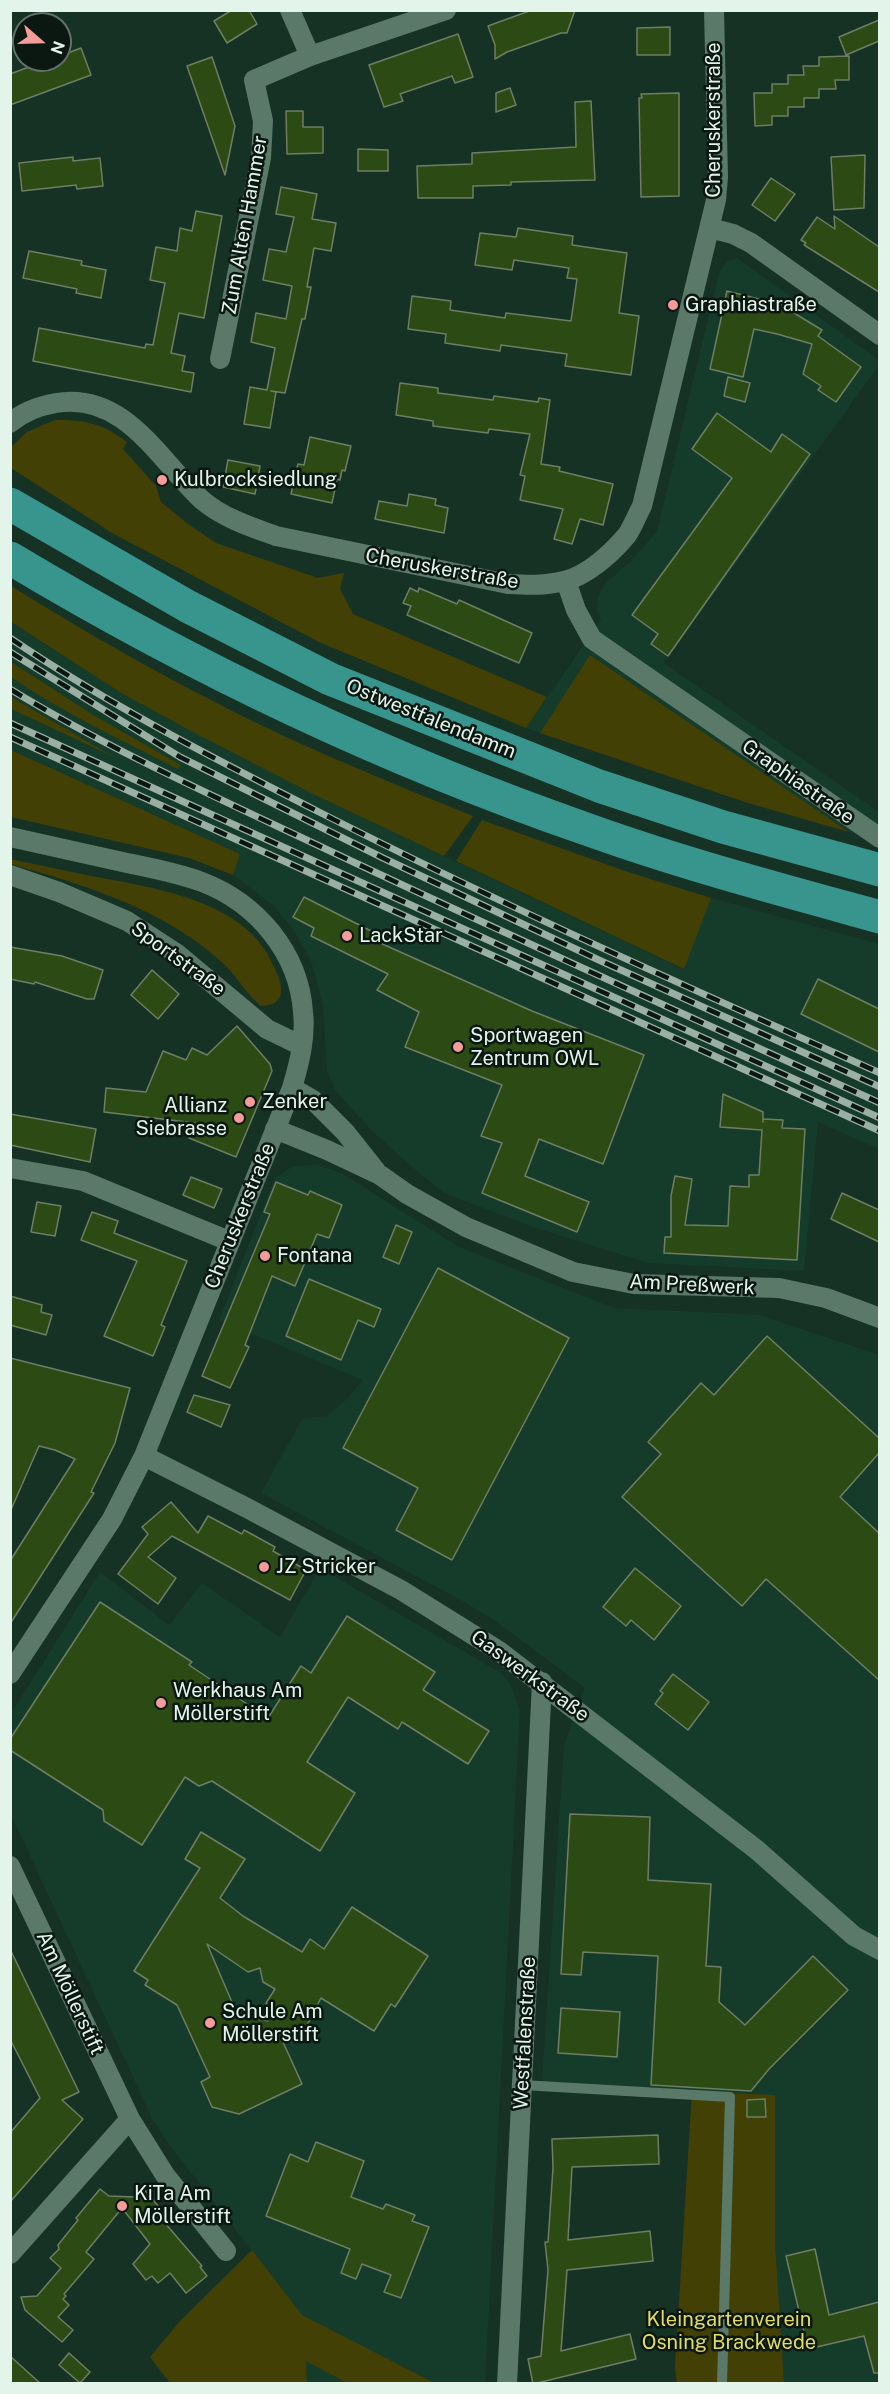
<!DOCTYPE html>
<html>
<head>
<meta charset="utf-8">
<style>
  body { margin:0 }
  #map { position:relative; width:890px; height:2394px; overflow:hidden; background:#153225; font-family:"Public Sans",sans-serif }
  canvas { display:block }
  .frame { position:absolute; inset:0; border:12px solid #e3f4ea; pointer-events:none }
  .north { position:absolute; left:12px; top:12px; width:60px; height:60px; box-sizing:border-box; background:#0b1711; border:2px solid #616f68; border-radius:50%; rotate:110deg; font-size:16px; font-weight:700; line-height:24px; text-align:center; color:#e3f4ea }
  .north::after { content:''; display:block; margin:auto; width:21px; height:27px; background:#f59b99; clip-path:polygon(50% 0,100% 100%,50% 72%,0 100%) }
</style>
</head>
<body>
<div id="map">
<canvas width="890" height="2394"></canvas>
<div class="frame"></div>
<div class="north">N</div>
</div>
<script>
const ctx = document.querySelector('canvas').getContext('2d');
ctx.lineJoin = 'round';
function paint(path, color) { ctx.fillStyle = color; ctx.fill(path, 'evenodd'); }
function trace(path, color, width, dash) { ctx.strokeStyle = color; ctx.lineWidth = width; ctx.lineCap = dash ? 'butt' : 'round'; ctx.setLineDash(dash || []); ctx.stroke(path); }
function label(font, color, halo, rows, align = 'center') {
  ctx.font = font + ' "Public Sans",sans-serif'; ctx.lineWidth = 5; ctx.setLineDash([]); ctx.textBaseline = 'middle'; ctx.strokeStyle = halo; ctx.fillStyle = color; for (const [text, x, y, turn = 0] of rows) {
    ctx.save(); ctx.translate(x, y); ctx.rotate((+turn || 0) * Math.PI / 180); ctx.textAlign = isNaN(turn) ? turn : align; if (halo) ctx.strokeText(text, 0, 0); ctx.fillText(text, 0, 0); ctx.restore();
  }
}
paint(new Path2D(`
  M737,258L879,360V365L664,663L879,812V839L849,832L590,655L540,733L526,728L601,620L597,611L598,596L607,582L631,561L657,531L719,273L727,262Z
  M10,622L123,694L315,795L683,969L711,898L879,944V1149L818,1122L804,1271L648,1263L533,1227L444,1193L412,1167L373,1132L335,1090L327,1072L323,1005L311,961L295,932L274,906L233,875L240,854L11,750V709L106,753L11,697V677L181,765L90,713L11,661Z
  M316,1164L343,1174L459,1247L609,1306L617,1308L760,1315L879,1355V2383H784L775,2240V2095L542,2082L564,1745L585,1688L498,1623L468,1604L261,1493L302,1419L326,1416L346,1400L363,1380L219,1320L275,1178L292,1167Z
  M320,1568L501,1673L509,1682L520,1709L485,2383H435L302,2315L168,2143L152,2118L11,1815L10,1715L100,1572L169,1625L202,1583L280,1637Z
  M306,2360L347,2383H307Z`), '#153c2b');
paint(new Path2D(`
  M55,420C83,419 105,424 127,442L123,449L156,486L161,502L188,524L216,543L318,578L344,573L340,589L353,614L547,697L526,728L319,642L112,533L11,468V447L27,432Z
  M11,586C114,650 222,710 333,758C379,778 426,797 473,816L444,856L315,795L195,733L123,694L11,622Z
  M590,655L849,832L748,803L540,733Z
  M10,661L90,713L181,765L178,769C122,740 63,713 11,677Z
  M11,697L114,757L11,709Z
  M11,750L240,854L233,875L189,858L11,817Z
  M482,820L625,871L711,898L684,969L456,861Z
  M10,859C39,865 67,871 96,877C156,888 246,901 273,965C277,973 282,983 281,992C280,1003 270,1006 261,1006C247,995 238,978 225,965C165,909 87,886 11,864Z
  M692,2091L775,2095V2240L784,2383L677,2384L675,2367Z
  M252,2250L302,2315L435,2383H347L306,2361L307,2383H170L150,2357L181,2320Z`), '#434005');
const building = new Path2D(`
  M232,10H249L257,24L227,43L214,21Z
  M532,10H575L567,33H561L507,52L495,59V45L488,26Z
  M879,20V41L846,55L839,37Z
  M670,27V55H637V28Z
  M458,34L473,77L455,83L452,76L400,94L403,101L384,107L369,65Z
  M81,48L91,75L10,105V74L48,60H60V56Z
  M849,56V80H835L836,89H819V98H804V107H788V116H772V125L755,126L754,93H772V84H788V75H804L803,66H819V57Z
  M212,57L235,126L225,175L187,66Z
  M510,88L516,105L496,112V93Z
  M679,93V196L641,197L639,98H642L641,94Z
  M591,101L595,180L511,182V185L473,186V198H418L417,166L472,164V153L576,147L575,102Z
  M286,111H303V127H323V153L287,154Z
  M358,149L388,150V171H358Z
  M865,155L864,208L834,210L831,157Z
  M73,157V161L100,158L103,186L77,189L76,185L22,191L19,163Z
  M771,178L795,194L775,221L752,205Z
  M281,187L317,194L312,219L336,223L331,251L314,248L307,287H311L305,319H302L285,393L271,391L276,392L270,428L244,424L250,387L267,390L275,348L251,342L256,313L286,319L292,286L263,280L269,249L286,252L294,217L276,214Z
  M196,211L222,216L204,318L179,313L171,353L185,356L182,371L194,373L191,392L33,361L39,328L145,348L146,344L153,345L165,283L150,280L156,247L177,251L180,228L192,231Z
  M834,216L879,247V292L804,245L806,243L801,240L817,217L835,229Z
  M518,228L573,236L572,245L627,253L619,313L639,316L631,375L565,366L567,354L501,345L500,351L445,343L446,334L408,329L412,296L451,301L450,310L505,318L506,313L571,321L577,279L567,278L569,268L514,260L512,270L475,265L480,233L516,237Z
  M29,251L82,261L81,265L106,270L101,298L76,293L77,289L23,278Z
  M727,291L787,306L795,311L794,313L822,330L818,336L861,367L836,402L818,390L821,386L803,374L812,344L777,334L754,329L743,377L710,369Z
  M728,377L750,383L745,402L724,396Z
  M400,383L438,388V393L493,400L494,396L538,402L539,398L550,400L541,464L560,467L559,471L613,484L603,525L580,519L572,544L554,539L563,509L520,500L525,476L520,475L530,434L489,429L488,433L433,426V421L396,415Z
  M717,413L771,452L782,434L810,454L668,656L651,644L658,634L632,615L732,478L692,449Z
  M310,437L351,446L345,471L342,470L340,480L337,479L332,503L291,494L298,464L304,465Z
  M228,460L260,466L255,494L223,487Z
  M409,494L436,499L435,505L448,508L444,533L375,519L379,501L407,506Z
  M410,588L418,592L419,588L457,604L459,600L532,633L519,663L407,615L411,606L403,603Z
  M304,897L381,936L378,942L532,1011L644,1055L603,1164L539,1139L525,1176L589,1202L577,1232L482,1193L502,1143L481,1136L502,1085L405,1047L419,1012L377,990L388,974L311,936L314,928L293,917Z
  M10,947L62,956L103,970L94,999H87L35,982L34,984L10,979Z
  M152,970L179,994L158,1019L131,995Z
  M818,979L879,1009V1052L801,1014Z
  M237,1026L270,1064L272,1071L236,1157L189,1138L195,1123L104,1112L106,1088L146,1092L163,1051L186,1060L192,1048L207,1055Z
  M723,1094L763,1112V1122V1119L783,1120L782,1128L805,1129L797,1260L664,1253L665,1237H671V1196L675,1176L692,1179L685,1225L728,1226L730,1186L749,1187V1175H759L762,1130L720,1127Z
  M10,1114L96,1129L90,1162L10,1145Z
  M191,1177L222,1189L214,1208L183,1195Z
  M276,1182L308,1195L310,1191L342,1205L329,1238L317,1234L295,1286L272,1276L245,1345L249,1347L230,1388L202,1376L270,1214L264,1212Z
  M842,1193L879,1210V1242L831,1219Z
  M37,1202L61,1206L55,1236L31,1232Z
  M92,1212L118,1221L114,1233L187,1261L161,1325L165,1327L153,1356L104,1336L137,1261L81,1240Z
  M396,1225L412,1232L399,1264L383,1257Z
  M438,1268L569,1338L452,1560L396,1530L418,1488L343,1448Z
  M309,1279L381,1309L374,1327L358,1320L341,1360L286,1336Z
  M10,1296L42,1305L41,1312L52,1315L46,1335L10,1325Z
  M767,1336L879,1438V1453L840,1497L879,1533V1680L766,1579L742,1606L622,1497L661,1454L648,1442L701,1383L714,1395Z
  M10,1358L130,1388L115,1443L91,1492L94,1493L10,1624V1561L75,1459L55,1450L39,1446L10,1512Z
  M194,1395L230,1405L221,1427L187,1412Z
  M171,1502L198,1533L208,1516L242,1534L244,1530L275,1547L273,1551L306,1570L290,1600L172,1536L148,1557L176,1578L158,1604L118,1574L148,1534L142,1527Z
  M635,1568L681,1606L654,1640L631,1620L626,1626L603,1607Z
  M100,1602L192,1662L189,1665L268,1718L301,1666L311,1673L347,1616L435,1672L423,1690L489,1731L468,1764L402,1722L398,1729L348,1697L307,1762L355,1793L320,1851L212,1781L199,1786L185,1777L142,1845L104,1821L103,1810L10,1750V1739Z
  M673,1674L709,1702L688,1730L655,1704L663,1693L660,1691Z
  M570,1814L650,1817L648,1880L711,1884L706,1966L721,1967L719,2002L745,2025L813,1956L848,1990L769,2069L751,2091L651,2085L658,1956L583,1952L581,1975L561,1974Z
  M201,1832L245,1859L220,1898L243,1916L302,1952L310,1939L324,1949L352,1907L428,1956L395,2007L391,2004L374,2031L321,1998L299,2041L283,2042L302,2084L239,2114L212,2107L201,2082L210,2077L177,2005L145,1985L148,1980L134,1971L200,1868L185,1859ZM207,1944L248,1972L260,1968L263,1982L275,1989L266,2003L268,2021L238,2016Z
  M10,1949L79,2092L62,2100L83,2119L10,2202V2133L40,2098L10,2039Z
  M561,2008L620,2012L617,2057L558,2053Z
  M765,2099L766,2117H747V2100Z
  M658,2135L659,2164L572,2167L568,2240L650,2231L653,2261L567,2270L561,2351L630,2334L636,2359L533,2384L528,2359L541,2356L548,2270L545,2242H548L553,2168L552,2139Z
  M316,2142L364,2161L351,2197L383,2209L386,2204L415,2215L412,2221L429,2227L401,2298L384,2292L391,2275L362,2264L356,2279L341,2273L350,2249L266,2216L290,2154L308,2162Z
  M100,2189L109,2196L135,2197L144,2189L168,2218L164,2222L202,2266L200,2267L207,2276L186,2293L170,2273L158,2283L152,2276L146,2280L133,2264L150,2244L122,2208L86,2252L94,2259L64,2294L66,2296L63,2299L69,2305L58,2317L73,2330L62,2342L25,2310L21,2297L37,2296L61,2268L50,2258L59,2249L58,2245L78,2220L76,2218Z
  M815,2249L829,2315L879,2302V2373H874L864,2336L808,2349L786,2256Z
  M69,2353L90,2372L80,2383L59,2365Z
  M10,2356L41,2384H10Z`);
paint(building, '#2c4a14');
trace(building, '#6e7e64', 1.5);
trace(new Path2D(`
  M522,2085L730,2097L722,2384`), '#5a7969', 10);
trace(new Path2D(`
  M290,10L310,56
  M710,228L733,234L751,243L880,335
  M220,359L261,158L263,121L254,80L310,56L446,10
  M10,423C24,411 39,406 56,403C124,391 159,460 202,500C223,518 251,527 276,536L508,584C527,585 545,586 564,581C587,576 612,553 627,535C633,526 637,515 642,506L716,200L718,177L714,10
  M566,581L576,610L592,639L880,838
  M10,837C49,846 88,854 127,863C152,868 178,873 202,882C257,903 299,953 303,1012C306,1038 299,1064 292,1088L144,1456L112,1519L10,1674
  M10,875L59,892L127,921L176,953L267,1029L302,1046
  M292,1088L313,1100L345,1132L376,1171
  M275,1129L327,1150L380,1175L407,1194L466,1227L573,1272L634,1284L779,1288L826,1298L880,1318
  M10,1168L83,1181L229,1241
  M144,1456L247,1508L401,1590L499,1651L757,1850L854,1936L880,1950
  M10,1866L130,2119L165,2175L226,2251
  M10,2254L130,2119
  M507,2384L542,1682`), '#5a7969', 20);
trace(new Path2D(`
  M10,504L187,606L330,679L599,786L723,827L880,870
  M10,558C193,668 387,760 589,830C684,864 782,890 880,917`), '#37958e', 33);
const rail = new Path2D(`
  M10,638C109,705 215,759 321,813C504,906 692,989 880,1073
  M10,652L180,757L383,858L601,961L880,1087
  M10,689C112,751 222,800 330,851C512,937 696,1020 880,1103
  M10,723L880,1118
  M10,737L880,1131`);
trace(rail, '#9bb0a5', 7);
trace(rail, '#0b1711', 4.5, [14]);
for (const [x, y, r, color] of [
  [673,305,6,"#f59b99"],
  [162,480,6,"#f59b99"],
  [347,936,6,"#f59b99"],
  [458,1047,6,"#f59b99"],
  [250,1102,6,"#f59b99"],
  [239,1118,6,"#f59b99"],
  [265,1256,6,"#f59b99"],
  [264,1567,6,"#f59b99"],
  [161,1703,6,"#f59b99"],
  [210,2023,6,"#f59b99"],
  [122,2206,6,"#f59b99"]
]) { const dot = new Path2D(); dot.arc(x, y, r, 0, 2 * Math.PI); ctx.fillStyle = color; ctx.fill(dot); trace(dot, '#0b1711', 2); }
label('20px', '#e3f4ea', '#0b1711', [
  ["Cheruskerstraße",714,120,-90],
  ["Zum Alten Hammer",245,225,-80],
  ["Cheruskerstraße",442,569,10],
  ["Ostwestfalendamm",431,719,22],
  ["Graphiastraße",798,782,35],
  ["Sportstraße",178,959,36],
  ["Cheruskerstraße",240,1216,-68],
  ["Am Preßwerk",692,1285,3],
  ["Gaswerkstraße",530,1676,36],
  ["Am Möllerstift",70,1993,65],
  ["Westfalenstraße",525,2033,-87]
]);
label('20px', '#e3f4ea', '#0b1711', [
  ["Graphiastraße",685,305],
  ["Kulbrocksiedlung",174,480],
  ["LackStar",359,936],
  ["Sportwagen",470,1036],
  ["Zentrum OWL",470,1059],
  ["Zenker",262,1102],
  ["Allianz",227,1106,"right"],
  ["Siebrasse",227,1129,"right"],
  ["Fontana",277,1256],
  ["JZ Stricker",276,1567],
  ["Werkhaus Am",173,1691],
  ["Möllerstift",173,1714],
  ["Schule Am",222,2012],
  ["Möllerstift",222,2035],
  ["KiTa Am",134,2194],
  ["Möllerstift",134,2217]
], 'left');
label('20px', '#e2db64', '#0b1711', [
  ["Kleingartenverein",729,2320],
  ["Osning Brackwede",729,2343]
]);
</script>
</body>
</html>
